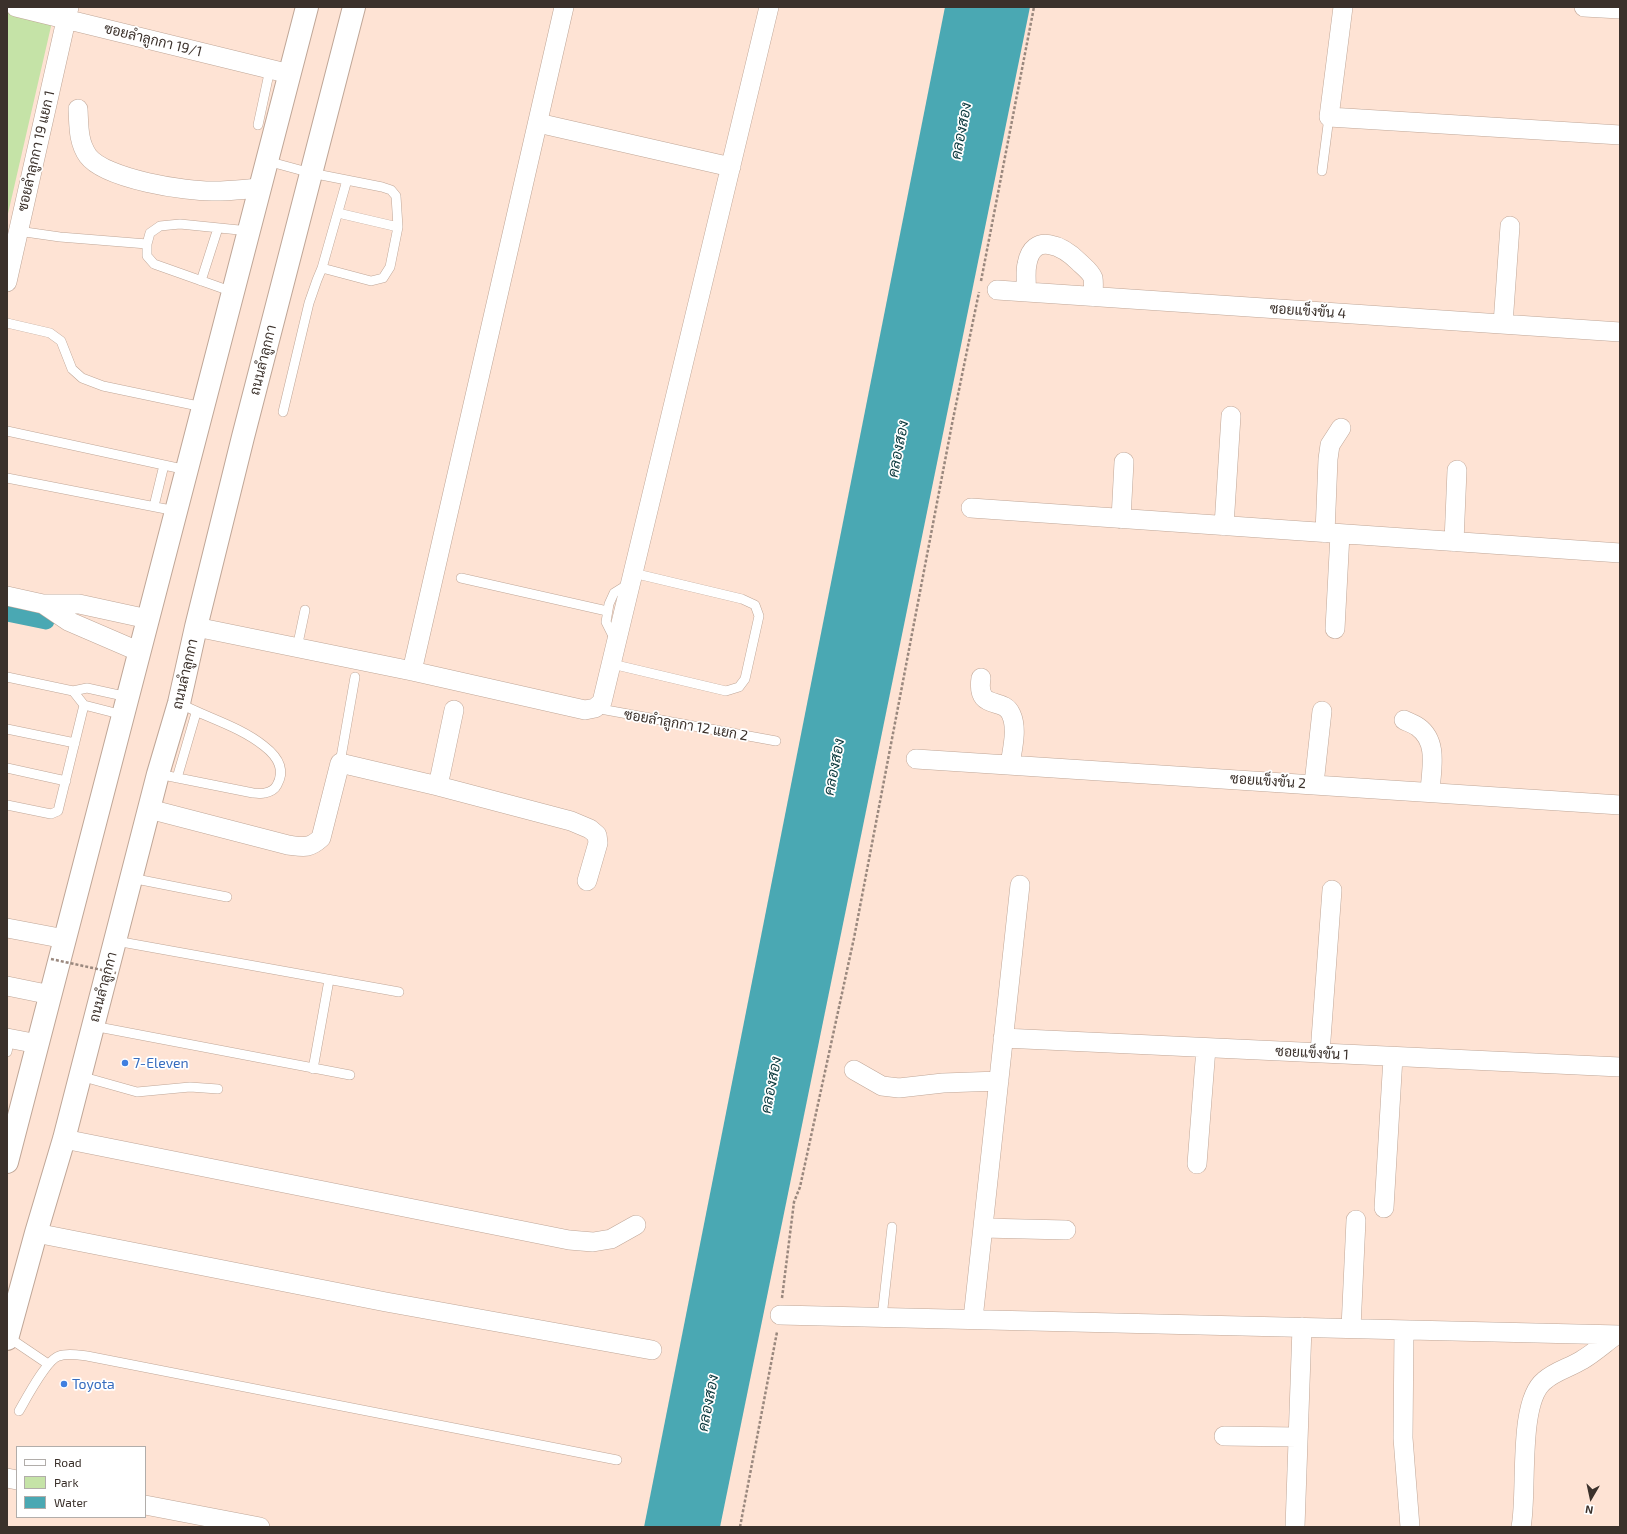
<!DOCTYPE html>
<html>
<head>
<meta charset="utf-8">
<style>
  body { margin:0 }
  #map { position:relative; width:1627px; height:1534px; overflow:hidden; background:#fee3d4; font-family:"Exo 2",sans-serif }
  canvas { display:block }
  .frame { position:absolute; inset:0; border:8px solid #3b312b; pointer-events:none }
  .legend { position:absolute; left:16px; top:1446px; width:130px; height:72px; box-sizing:border-box; background:#fff; border:1px solid #b1adaa; margin:0; padding:5px 7px; list-style:none; font-size:12px; color:#3b312b }
  .legend li { display:flex; align-items:center; gap:8px; height:20px }
  .legend b { width:20px; border:1px solid #b1adaa }
  .north { position:absolute; left:1571px; top:1478px; width:40px; height:40px; -webkit-text-stroke:3px #fff; paint-order:stroke; rotate:189deg; font-size:11px; font-weight:700; line-height:16px; text-align:center; color:#3b312b }
  .north::after { content:''; display:block; margin:auto; width:14px; height:18px; background:#3b312b; clip-path:polygon(50% 0,100% 100%,50% 72%,0 100%) }
</style>
</head>
<body>
<div id="map">
<canvas width="1627" height="1534"></canvas>
<div class="frame"></div>
<ul class="legend">
<li><b style="height:5px;background:#fff"></b>Road</li>
<li><b style="height:11px;background:#c5e3a7"></b>Park</li>
<li><b style="height:11px;background:#4aa8b3"></b>Water</li>
</ul>
<div class="north">N</div>
</div>
<script>
const ctx = document.querySelector('canvas').getContext('2d');
ctx.lineJoin = 'round';
function paint(path, color) { ctx.fillStyle = color; ctx.fill(path, 'evenodd'); }
function trace(path, color, width, dash) { ctx.strokeStyle = color; ctx.lineWidth = width; ctx.lineCap = dash ? 'butt' : 'round'; ctx.setLineDash(dash || []); ctx.stroke(path); }
function label(font, color, halo, rows, align = 'center') {
  ctx.font = font + ' "Exo 2",Sarabun,sans-serif'; ctx.lineWidth = 3.5; ctx.setLineDash([]); ctx.textBaseline = 'middle'; ctx.strokeStyle = halo; ctx.fillStyle = color; for (const [text, x, y, turn = 0] of rows) {
    ctx.save(); ctx.translate(x, y); ctx.rotate((+turn || 0) * Math.PI / 180); ctx.textAlign = isNaN(turn) ? turn : align; if (halo) ctx.strokeText(text, 0, 0); ctx.fillText(text, 0, 0); ctx.restore();
  }
}
paint(new Path2D(`
  M7,12L52,22L7,218Z`), '#c5e3a7');
paint(new Path2D(`
  M945,7H1030L720,1527H644Z`), '#4aa8b3');
trace(new Path2D(`
  M7,613L46,621`), '#4aa8b3', 17);
const lane = new Path2D(`
  M258,125L270,69
  M267,161L311,173L382,187L391,190L396,196L398,227L390,267L383,278L371,281L322,268L347,180
  M1322,171L1329,117
  M338,213L398,227
  M18,231L60,237L147,244
  M201,281L218,228
  M233,292L154,264L147,256V244L150,233L160,226L180,224L249,231
  M7,323L50,333L61,341L72,369L82,378L103,386L203,407
  M283,412L309,303L317,280L322,268
  M7,431L187,470
  M7,478L176,511
  M154,506L164,465
  M461,578L607,611
  M615,640L606,622L609,604L614,593L630,583
  M297,648L305,610
  M612,664L726,691L739,687L745,679L759,616L755,605L742,599L633,573
  M7,677L73,691L87,688L128,697
  M73,691L84,705L123,715
  M595,708L776,741
  M7,729L75,743
  M340,763L355,677
  M7,768L66,781
  M158,774L253,793C257,793 261,794 265,793C270,792 275,789 277,785C286,769 277,756 264,746C239,726 207,718 179,703
  M177,778L196,713
  M7,805L51,814L58,811L84,705
  M131,878L227,897
  M116,941L399,992
  M93,1026L350,1075
  M7,1052L10,1038
  M313,1069L329,980
  M80,1076L137,1092L190,1087L218,1089
  M882,1317L892,1227
  M8,1337L48,1364
  M19,1411C26,1399 47,1359 59,1356C67,1353 78,1355 87,1356L617,1460`);
const street = new Path2D(`
  M16,7L290,74
  M1343,7L1329,117L1620,135
  M1584,7L1620,9
  M78,109C79,126 78,142 88,156C105,179 187,192 215,191C230,191 246,189 261,188
  M538,123L731,167
  M7,282L69,7
  M997,290L1620,332
  M1026,292C1027,283 1025,273 1027,264C1033,231 1063,246 1079,262C1083,266 1091,272 1093,278C1094,284 1093,291 1093,297
  M1503,324L1510,226
  M971,508L1620,553
  M1121,519L1124,462
  M1224,526L1231,416
  M1325,533L1328,459L1330,445L1341,428
  M1454,542L1457,470
  M7,596L43,604H79L148,619
  M43,604L68,621L140,652
  M196,627L412,671L585,710L595,708L602,702L769,7
  M1335,629L1340,534
  M412,671L564,7
  M981,678C976,712 1003,696 1011,714C1018,729 1012,750 1010,765
  M1404,720C1408,722 1414,724 1418,727C1439,742 1431,770 1430,792
  M916,759L1620,805
  M1314,784L1322,711
  M438,786L454,710
  M149,809L288,845C304,847 309,849 321,838L340,763L438,786L571,821L590,829L597,835L598,843L587,881
  M7,928L65,939
  M7,986L51,995
  M7,1038L38,1044
  M1003,1038L1620,1067
  M1320,1053L1332,890
  M854,1070L882,1086L899,1088L943,1083L999,1081
  M64,1139L569,1240L593,1242L611,1239L636,1225
  M1197,1164L1206,1048
  M1384,1208L1393,1057
  M983,1228L1066,1230
  M36,1233L386,1302L652,1350
  M780,1315L1620,1335
  M973,1319L1020,885
  M1351,1328L1356,1220
  M1404,1330L1403,1438L1410,1527
  M1224,1436L1297,1437
  M7,1478L17,1480
  M145,1505L260,1527
  M1295,1527L1302,1327
  M1521,1527C1528,1493 1517,1403 1544,1381C1555,1371 1569,1368 1582,1360C1594,1353 1605,1343 1616,1335`);
const secondary = new Path2D(`
  M7,1162L307,7
  M7,1339L36,1233L64,1139L158,774L179,703L196,627L243,437L354,7`);
trace(lane, '#bfa697', 10);
trace(street, '#bfa697', 20);
trace(secondary, '#bfa697', 24);
trace(new Path2D(`
  M981,281L1034,7
  M782,1298L794,1202L800,1187L854,938L952,424L979,292
  M740,1527L777,1332`), '#9a887e', 2.5, [3, 2]);
trace(lane, '#fff', 9);
trace(street, '#fff', 19);
trace(secondary, '#fff', 22);
trace(new Path2D(`
  M51,959L116,973`), '#9a887e', 2.5, [3, 2]);
for (const [x, y, r, color] of [
  [125,1063,4,"#3f7fe0"],
  [64,1384,4,"#3f7fe0"]
]) { const dot = new Path2D(); dot.arc(x, y, r, 0, 2 * Math.PI); ctx.fillStyle = color; ctx.fill(dot); trace(dot, '#fff', 1.5); }
label('14px', '#3b312b', '#fff', [
  ["ซอยลำลูกกา 19/1",153,40,14],
  ["ซอยลำลูกกา 19 แยก 1",36,151,-77],
  ["ซอยแข็งขัน 4",1308,311,4],
  ["ถนนลำลูกกา",263,360,-76],
  ["ถนนลำลูกกา",185,674,-77],
  ["ซอยลําลูกกา 12 แยก 2",686,725,10],
  ["ซอยแข็งขัน 2",1268,781,4],
  ["ถนนลำลูกกา",103,987,-75],
  ["ซอยแข็งขัน 1",1312,1053,3]
]);
label('14px', '#366cbe', '#fff', [
  ["7-Eleven",133,1063],
  ["Toyota",72,1384]
], 'left');
label('italic 15px', '#0b393d', '#fff', [
  ["คลองสอง",961,131,-79],
  ["คลองสอง",898,449,-79],
  ["คลองสอง",834,767,-79],
  ["คลองสอง",771,1085,-79],
  ["คลองสอง",708,1403,-79]
]);
</script>
</body>
</html>
